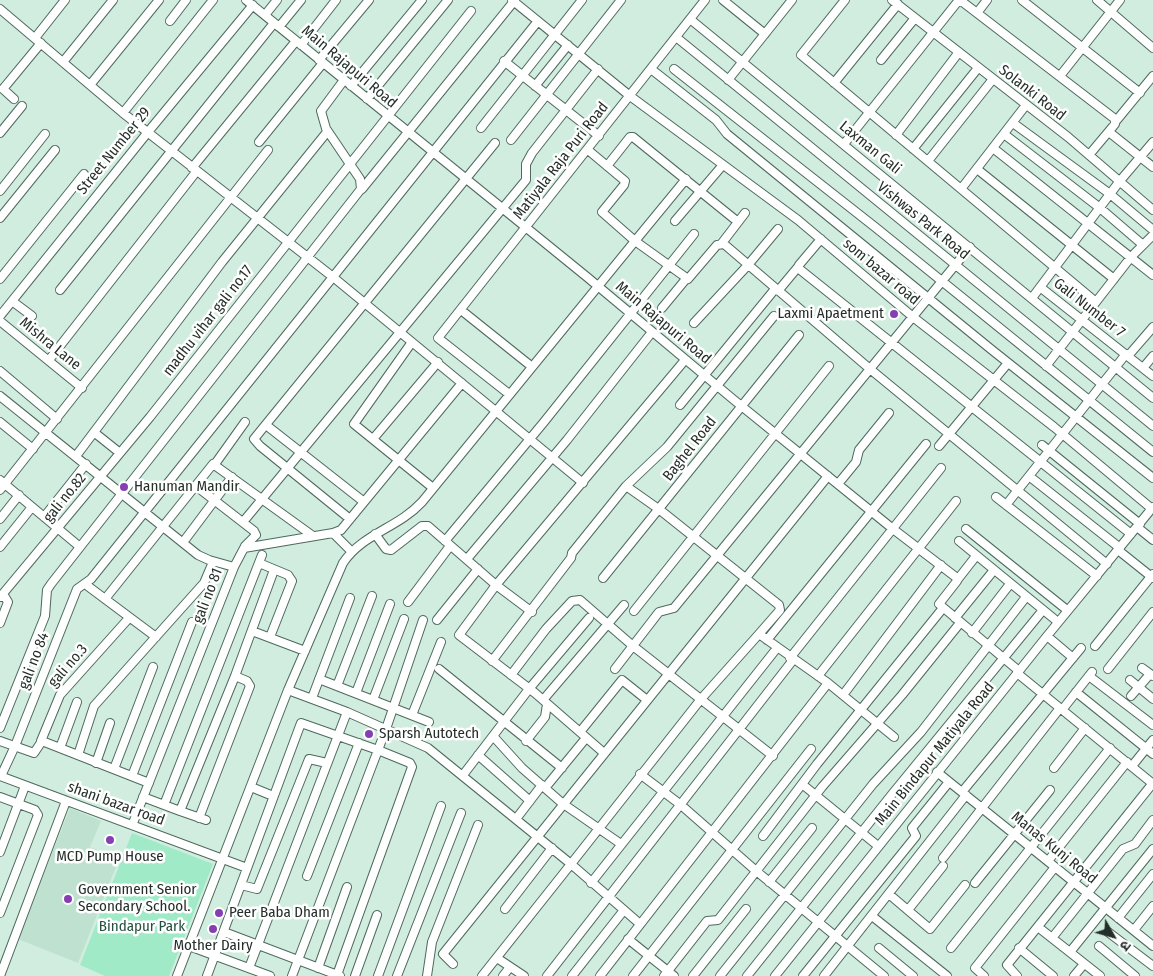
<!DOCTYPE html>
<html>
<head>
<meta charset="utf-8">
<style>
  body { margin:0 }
  #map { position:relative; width:1153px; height:976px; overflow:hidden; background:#d0eddf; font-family:"Fira Sans Condensed","Noto Sans Devanagari",sans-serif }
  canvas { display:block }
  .north { position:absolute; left:1088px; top:911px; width:50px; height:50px; -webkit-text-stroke:4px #fff; paint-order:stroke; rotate:128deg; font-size:14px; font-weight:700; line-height:20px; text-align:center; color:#242f2a }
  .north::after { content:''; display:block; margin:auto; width:18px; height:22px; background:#242f2a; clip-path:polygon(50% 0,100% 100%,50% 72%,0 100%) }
</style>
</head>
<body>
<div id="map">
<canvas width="1153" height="976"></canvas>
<div class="north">उ</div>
</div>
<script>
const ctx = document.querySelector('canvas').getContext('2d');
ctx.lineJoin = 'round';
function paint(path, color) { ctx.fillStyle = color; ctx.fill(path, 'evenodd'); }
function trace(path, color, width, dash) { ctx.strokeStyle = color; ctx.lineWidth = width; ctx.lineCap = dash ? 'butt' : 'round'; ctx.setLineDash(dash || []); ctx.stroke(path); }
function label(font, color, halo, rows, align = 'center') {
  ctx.font = font + ' "Fira Sans Condensed",sans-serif'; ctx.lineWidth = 5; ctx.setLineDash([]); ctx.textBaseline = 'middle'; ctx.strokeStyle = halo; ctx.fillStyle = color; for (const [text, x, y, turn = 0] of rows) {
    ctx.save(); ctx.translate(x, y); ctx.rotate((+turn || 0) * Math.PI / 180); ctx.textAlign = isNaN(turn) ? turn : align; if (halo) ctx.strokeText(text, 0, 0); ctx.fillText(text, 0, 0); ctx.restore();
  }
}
paint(new Path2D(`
  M70,808L101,821L90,847L119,859L78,963L18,939Z`), '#bee1d0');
paint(new Path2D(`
  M132,833L213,864L169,976H105L80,965Z`), '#a0eac8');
const street = new Path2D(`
  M246,0L587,277L734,400L893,529L957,578V581L939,604L1019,671
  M512,0L630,96L798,220L913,317L1054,427L1152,509
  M723,0L765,34
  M845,0L801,55L1096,302
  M892,0L1068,137L1153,210
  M960,0L977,13L987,0
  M1022,0L1140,93
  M1097,0L1153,48
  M0,9L123,113L333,277L583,483
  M977,13L1115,119V124L1089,155
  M265,15L277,0
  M690,19L1153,398
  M170,21L186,0
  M279,27L301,0
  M676,37L1153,426
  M35,38L65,0
  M301,45L336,0
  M319,60L369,0
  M881,60L915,18
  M504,61L599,136
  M63,62L113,0
  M651,69L716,120L727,134L992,350L1153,478
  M674,69L875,227L1153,452
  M1060,76L1120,0
  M728,80L792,0
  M834,83L898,4
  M90,85L159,0
  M351,86L422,0
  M535,86L568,45
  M14,99L3,89L41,43
  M367,99L448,0
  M123,113L213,0
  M1116,121L1153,76
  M1013,123L1110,194L1153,230
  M481,128L582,0
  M1109,132L1153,167
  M0,133L22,106
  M1004,134L1100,208L1143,245
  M896,135L959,52
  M511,140L621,0
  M259,142L323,63
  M844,144L959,0
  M993,148L1153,275
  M913,149L978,68
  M588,150L625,181L624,185L602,212L635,241L686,179
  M928,161L993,79
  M607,166L630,137H633L738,222
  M192,168L296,41
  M977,169L1114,279
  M362,189L515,0
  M961,189L1026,105
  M0,191L45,134
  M0,218L55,150
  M675,221L722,166
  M821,239L799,265L798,268L1131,534
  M722,243L745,213
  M0,279L84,174
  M1040,287L1153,376
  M60,290L274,23
  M778,291L798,267
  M1032,298L1119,182L1153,142
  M12,301L32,316
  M662,308L686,279
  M461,310L531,366
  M0,316L148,132L253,5
  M0,321L82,388
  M694,323L748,265L778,229
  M412,342L354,424L433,488
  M1128,356L1153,327
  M49,360L196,172
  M1046,366L1131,257L1153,235
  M1143,368L1153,356
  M0,371L57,419
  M509,394L438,338L705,0
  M0,396L198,555L209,560L234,567L133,823
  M680,405L775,289
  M0,422L33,449
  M266,425L364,502
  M95,433L120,453
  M373,439L438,362
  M1042,445L1140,524
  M939,446L1008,363
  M76,456L222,262L327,132L321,111L344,80
  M215,464L245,422
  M1029,476L1120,548
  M0,480L80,547
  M838,484L856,462L859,450L889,413
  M196,486L254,531L256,535L245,546
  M626,486L660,510L779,605L780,610L759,634L828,683L894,737
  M0,490L268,150
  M996,497L1097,576
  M1006,505L1126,354
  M44,517L86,464
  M0,519L19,495
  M350,519L260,446L254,439L495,143
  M243,522L526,180V164L532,153L598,69
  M1137,527L1153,540
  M966,529L1067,610
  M333,533L341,530L462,383
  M375,534L386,549L391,550L422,526H428L496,585L532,612
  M184,541L232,477
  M445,541L544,422L694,234
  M959,541L1058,622
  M0,547L32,507
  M1118,550L1153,578
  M467,559L567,440L652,332
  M259,563L288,575L292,581L270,637
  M234,567L244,548L333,533L351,551
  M603,578L799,335
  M958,579L976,556
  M85,584L156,637
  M1,596L150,417L471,11
  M0,597H5L8,602L0,623
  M105,599L213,464L313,536
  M408,602L450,546
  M634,611L829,366
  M955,618L994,570
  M437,620L478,569
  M252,631L305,651
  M972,633L1010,584
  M1047,636L1073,658
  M767,640L926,444
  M1095,646L1153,574
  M790,658L941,468
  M492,661L571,558L572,553L626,486L667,447L774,316
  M1142,668L1153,676
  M439,669L562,768
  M615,669L659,612L674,608L970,247
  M1108,669L1153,612
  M1017,673L1153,784
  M511,675L546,629L572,601L580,600L633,646L773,756
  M818,676L956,501
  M1089,676L1153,725
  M319,679L429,722
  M1130,680L1153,699
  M337,686L372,596
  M288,690L347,712L428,748L571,864L701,699L759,634
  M1076,692L1153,754
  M356,693L390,604
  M843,695L941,565
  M1131,696L1150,674
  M312,698L350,598
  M373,700L404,619
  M543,700L624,605
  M1062,710L1092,672
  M412,715L441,642
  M0,728L45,616L47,590L51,584L361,189L360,179L327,130
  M580,732L622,680L647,700
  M493,736L522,768L562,803L621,844
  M0,741L34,753L42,741L149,783
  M41,741L60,695L129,618
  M526,741L545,717L547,704
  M60,748L77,702
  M604,753L535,693L459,635L496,585L685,360
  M78,755L94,706L204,583L213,562
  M478,755L530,801
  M96,763L110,723
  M1132,766L1153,740
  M1054,768L1085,728
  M114,769L153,667
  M937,772L1153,946
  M640,774L681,805L755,870L884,976
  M463,775L529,689L589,618
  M0,776L247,868
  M1,776L15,746L77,589L91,579L538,21
  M132,776L192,622
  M802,784L878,846
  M251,787L273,796
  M545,788L586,738
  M962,792L1081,648
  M0,797L35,810L38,815L0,913
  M143,797L180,811L235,676L274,570
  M164,805L262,555
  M180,811L206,820
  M199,818L250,686L247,681L235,676
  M516,819L542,785
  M763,836L817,764L943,608
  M0,852L25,786
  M943,858L1060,708
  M1048,861L1127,762
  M307,876L359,743
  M769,882L812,828
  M591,883L777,648
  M975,883L1050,790
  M241,885L257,889L309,759L327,763
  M890,895L930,929L965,885
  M505,909L552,848
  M908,910L943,866
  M872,916L947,976
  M1118,918L1153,874
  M1038,927L1100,976
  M1134,930L1153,906
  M224,932L340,976
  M1108,932L1153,966
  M1052,938L1123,849L1135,844L1153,820
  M628,939L674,976
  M189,946L270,976
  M1099,946L1135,976
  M879,948L913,976
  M951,948L1110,748
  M1019,948L1053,976
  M1070,952L1153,849
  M497,958L524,976
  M453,964L443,954L828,476
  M249,968L347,712
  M318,968L347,887
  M0,976L66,801
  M177,976L288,690L343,563C362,534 398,528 422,502L635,241L688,279L717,245L724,244L870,369L1107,564
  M207,976L301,723L378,750L410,763L412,767L337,975
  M292,976L386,729L423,620
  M355,976L377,915
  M378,976L441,806
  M397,976L461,813
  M427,976L432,942L478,825
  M482,976L571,864L624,910
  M503,976L510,967
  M547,976L793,660
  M572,976L624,910L640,924
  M600,976L828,683
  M633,976L811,749
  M664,976L707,921L718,920L822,787L902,695L960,623
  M693,976L746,909
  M720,976L873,784L921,732L1026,597
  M747,976L893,793L1043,610
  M775,976L1047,636L1153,507
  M803,976L916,836L912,828L949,782
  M824,976L966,795
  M984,976L975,968L1055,867
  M1017,976L1007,965L1153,783
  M1074,976L1084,964`);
trace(street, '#4f695d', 10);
trace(street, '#fff', 8);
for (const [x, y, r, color] of [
  [894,314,5,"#863fb3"],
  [124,487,5,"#863fb3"],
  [369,734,5,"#863fb3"],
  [110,840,5,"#863fb3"],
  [68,899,5,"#863fb3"],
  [219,913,5,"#863fb3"],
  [213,929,5,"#863fb3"]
]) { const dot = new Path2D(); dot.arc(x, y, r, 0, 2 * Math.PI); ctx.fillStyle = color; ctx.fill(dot); trace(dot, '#fff', 2); }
label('15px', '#242f2a', '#fff', [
  ["Main Rajapuri Road",349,67,40],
  ["Solanki Road",1032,93,38],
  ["Laxman Gali",870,148,39],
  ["Street Number 29",114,151,-51],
  ["Matiyala Raja Puri Road",561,161,-52],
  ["Vishwas Park Road",923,221,39],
  ["som bazar road",881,272,40],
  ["Gali Number 7",1089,308,38],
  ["madhu vihar gali no.17",208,321,-52],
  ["Main Rajapuri Road",663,323,40],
  ["Mishra Lane",50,344,39],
  ["Baghel Road",690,449,-52],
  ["gali no.82",65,498,-51],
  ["gali no 81",208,596,-69],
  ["gali no 84",34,661,-69],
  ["gali no.3",68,666,-49],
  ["Main Bindapur Matiyala Road",935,754,-51],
  ["shani bazar road",116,804,20],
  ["Manas Kunj Road",1054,848,39]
]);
label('15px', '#242f2a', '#fff', [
  ["Laxmi Apaetment",884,314,"right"],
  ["Hanuman Mandir",134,487],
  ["Sparsh Autotech",379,734],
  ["MCD Pump House",110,857,"center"],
  ["Government Senior",78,890],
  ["Secondary School.",78,907],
  ["Peer Baba Dham",229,913],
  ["Mother Dairy",213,946,"center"]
], 'left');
label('15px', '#23503e', '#fff', [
  ["Bindapur Park",142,927]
]);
</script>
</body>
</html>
